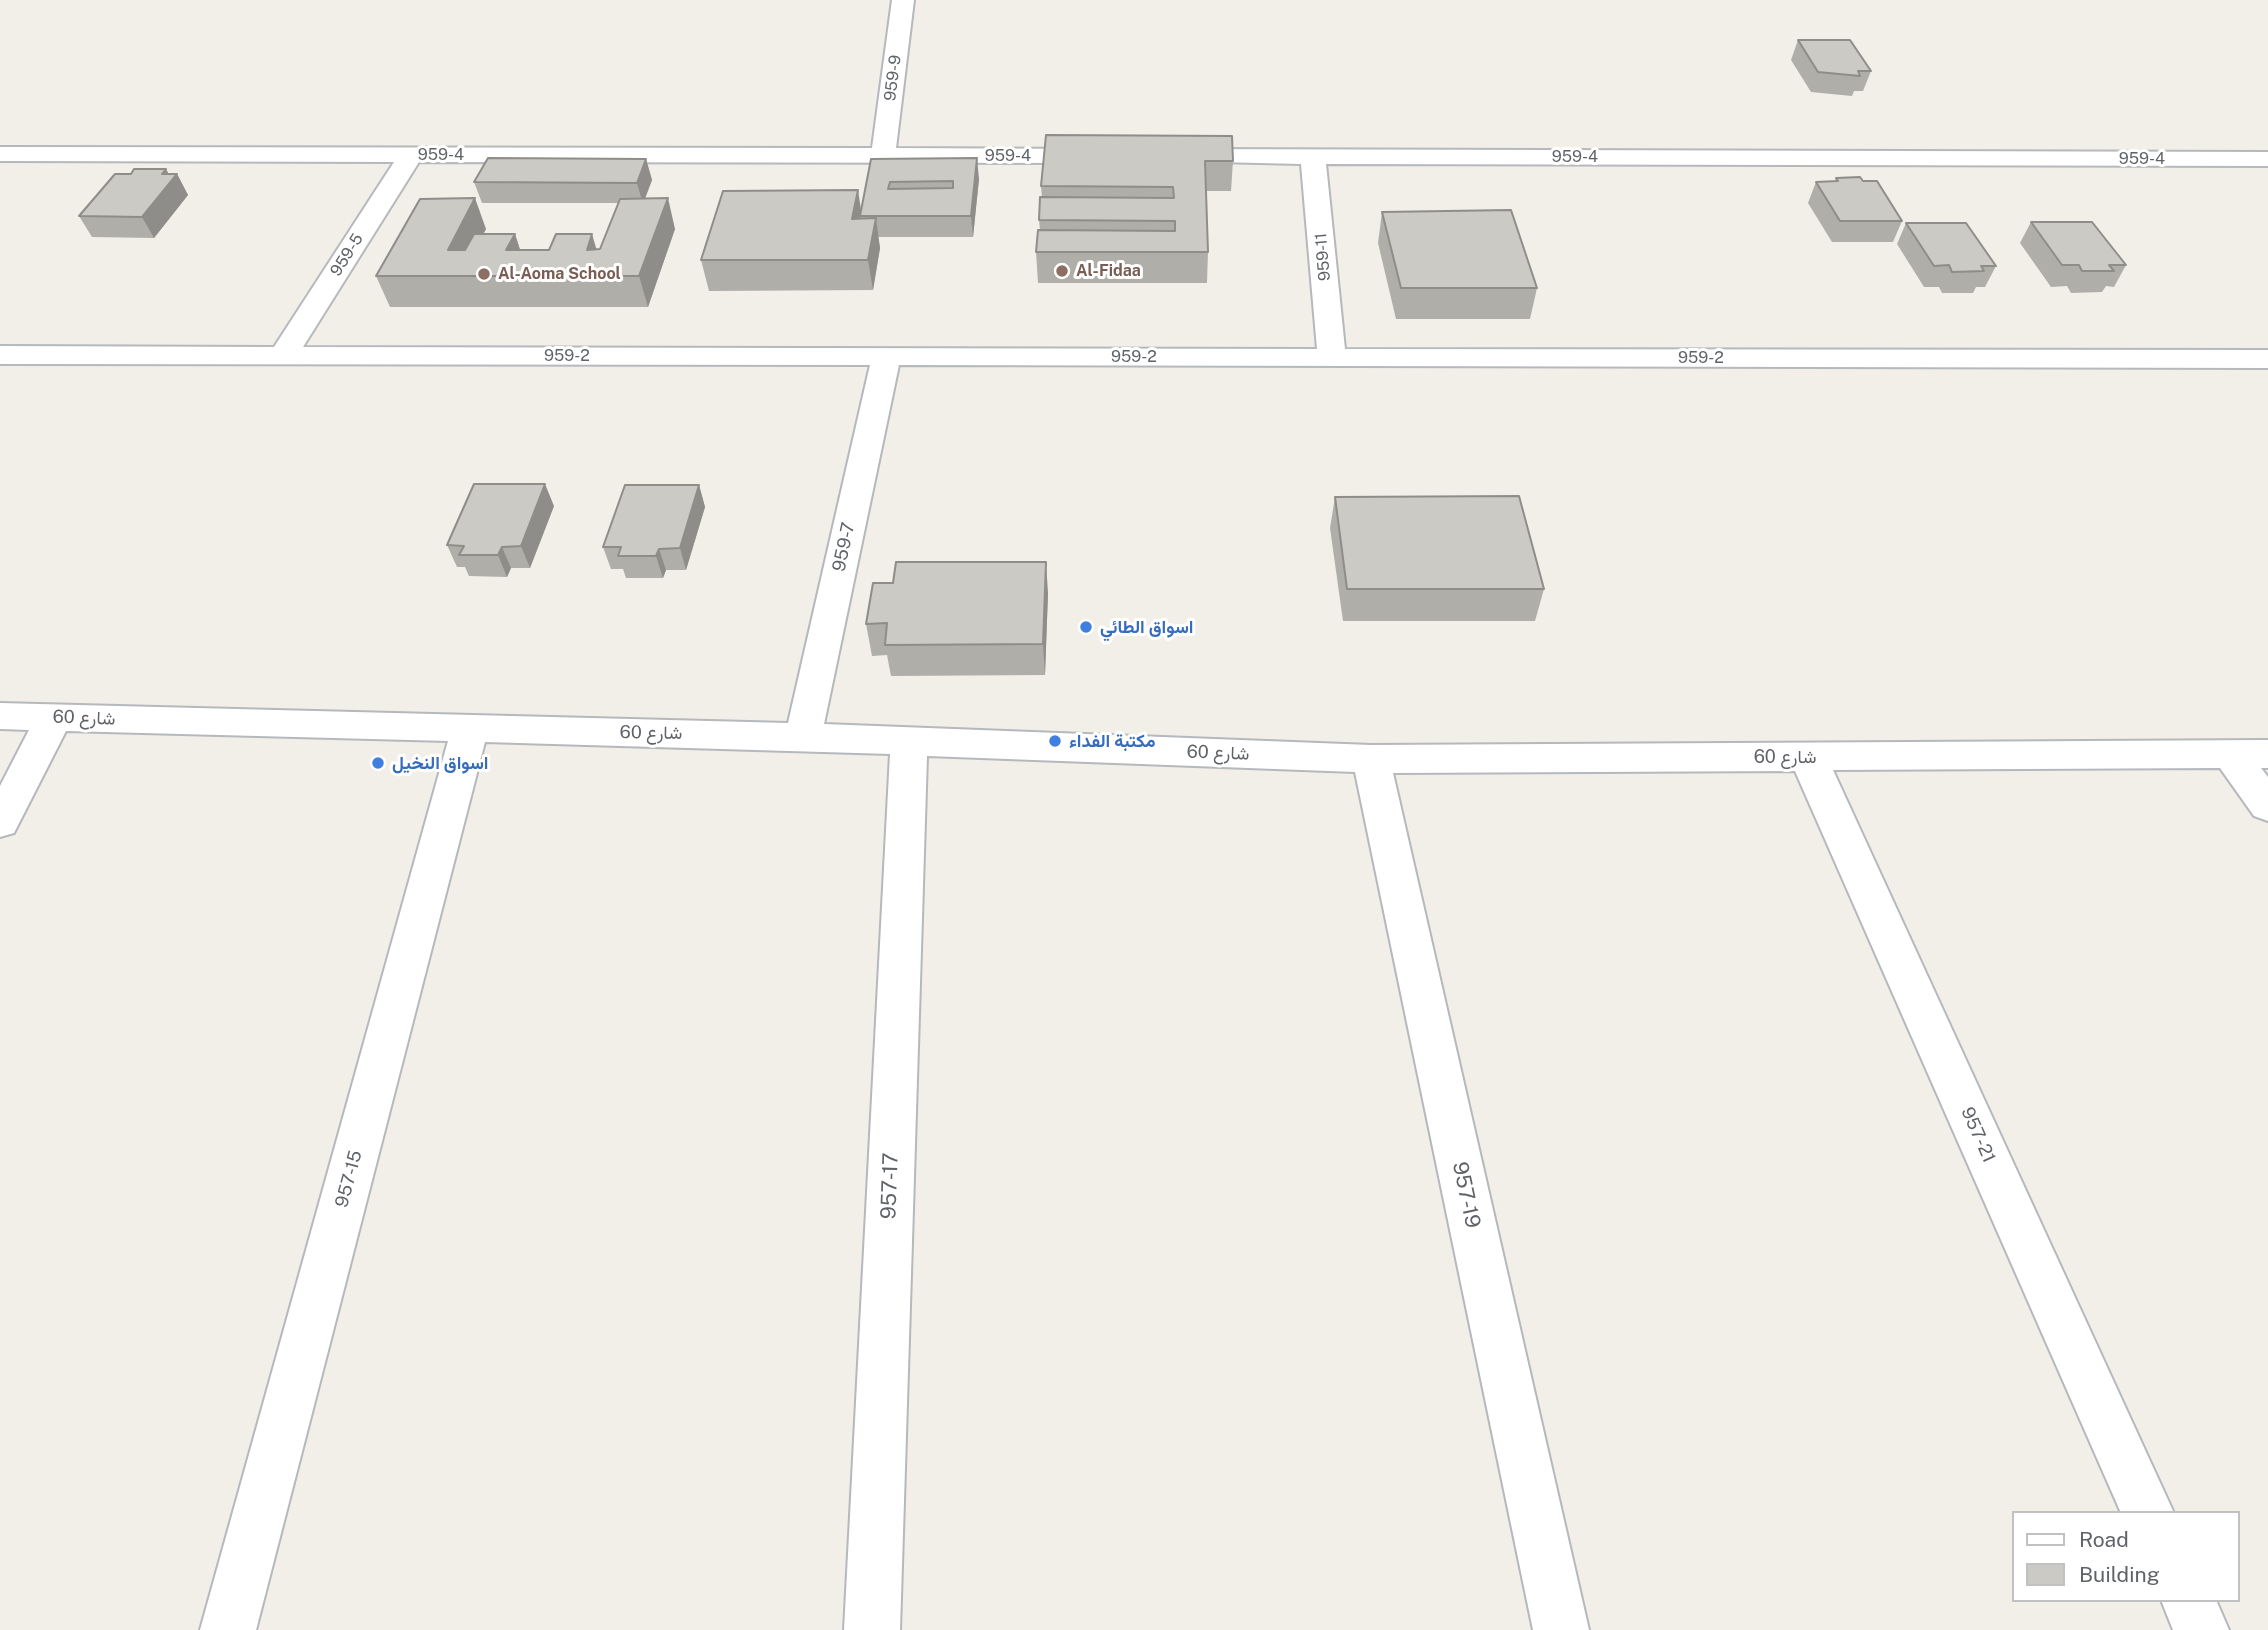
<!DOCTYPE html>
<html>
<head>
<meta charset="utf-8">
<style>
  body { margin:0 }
  #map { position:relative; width:2268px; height:1630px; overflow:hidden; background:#f1efe8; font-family:"Public Sans",sans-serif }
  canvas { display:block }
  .legend { position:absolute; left:2012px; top:1511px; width:228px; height:91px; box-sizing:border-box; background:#fff; border:2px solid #bfc1c3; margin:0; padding:9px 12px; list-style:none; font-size:21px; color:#5f6368 }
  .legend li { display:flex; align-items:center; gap:14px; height:35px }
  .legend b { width:35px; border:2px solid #bfc1c3 }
</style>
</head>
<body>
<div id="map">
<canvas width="2268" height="1630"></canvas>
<ul class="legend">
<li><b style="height:9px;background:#fff"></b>Road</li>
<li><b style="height:19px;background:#cccac5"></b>Building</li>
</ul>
</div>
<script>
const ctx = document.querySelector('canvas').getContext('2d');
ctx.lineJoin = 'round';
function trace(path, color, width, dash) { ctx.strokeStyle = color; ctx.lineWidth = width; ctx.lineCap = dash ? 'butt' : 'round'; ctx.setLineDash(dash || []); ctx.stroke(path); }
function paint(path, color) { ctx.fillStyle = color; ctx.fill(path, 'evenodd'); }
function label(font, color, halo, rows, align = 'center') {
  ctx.font = font + ' "Public Sans",Vazirmatn,sans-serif'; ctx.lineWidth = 6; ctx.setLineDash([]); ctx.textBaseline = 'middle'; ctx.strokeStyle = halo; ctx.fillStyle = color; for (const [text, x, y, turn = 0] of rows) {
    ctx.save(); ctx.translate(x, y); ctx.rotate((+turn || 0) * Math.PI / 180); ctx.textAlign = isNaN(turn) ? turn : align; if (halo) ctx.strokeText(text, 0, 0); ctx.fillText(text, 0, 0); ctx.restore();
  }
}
const minor = new Path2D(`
  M892,0H914L896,148L1097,149L1106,151L1109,156L1106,161L1097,163L419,162L303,347L1317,349L1301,164L1173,161L1170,156L1173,151L1182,149L2268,152V166L1326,164L1345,349L2268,350V368L899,365L824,724L1371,745L2268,740V768H2261L2268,777V821L2254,816L2220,768L1833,770L2174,1513H2121L1795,771L1393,773L1589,1630H1533L1355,772L927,756L900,1630H844L890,754L485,742L256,1630H200L448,741L66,731L14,833L0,837V786L29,730L0,729V703L788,723L870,365L0,364V346L274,347L394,162L0,161V147L872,148Z
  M2161,1600H2216L2229,1630H2173Z`);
trace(minor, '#b5b8bc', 4);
paint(minor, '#fff');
paint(new Path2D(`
  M1798,40L1871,71L1863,91H1854L1852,96L1811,92L1791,60Z
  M1046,135L1233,161L1231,191H1206L1208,252L1207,283H1038L1036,252L1040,230L1039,220L1042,197L1041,186Z
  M646,159L652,180L645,198L675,229L648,307H390L376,276L486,229L483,234H515L520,250L600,249L619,203H482L474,182Z
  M871,159L979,179L973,237H878L880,248L873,290L709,291L701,260L861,209Z
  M169,174H177L188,195L154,238L92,237L79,216Z
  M1836,178L1902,221L1893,242H1832L1808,203L1816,182L1835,181Z
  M1382,212L1537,288L1530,319H1396L1378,243Z
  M2031,222L2126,265L2114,287L2106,286L2102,292L2071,293L2067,286L2051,287L2020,243Z
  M1906,223L1996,266L1985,287H1976L1973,293H1942L1939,287H1924L1897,244Z
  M699,485L705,507L686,570H666L663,578H626L623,569H611L603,547Z
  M1335,497L1544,589L1535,621H1343L1330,528Z
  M554,506L530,568H511L507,577L469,576L465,567H457L447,545Z
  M1048,593L1045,675L891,676L887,655L872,656L866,624Z`), '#afaea9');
paint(new Path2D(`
  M977,158L979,179L973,237L971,216Z
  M646,159L652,180L643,204L637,183Z
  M166,169L172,180L177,174L188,195L154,238L142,217L162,174Z
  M858,190L862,216H860L861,227L852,219Z
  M475,198L486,229L462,276L448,250Z
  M668,198L675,229L648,307L639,276Z
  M876,218L880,248L873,290L868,260Z
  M515,234L525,265L506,250Z
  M592,234L601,265L587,250Z
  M545,484L554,506L530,568L521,546Z
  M699,485L705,507L686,570L680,548Z
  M502,547L511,568L507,577L498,555Z
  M659,549L666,570L663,578L656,556Z
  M1046,562L1048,593L1045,675L1043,644Z`), '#8f8d8a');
const building = new Path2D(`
  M1798,40H1850L1871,71H1858L1860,76L1818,72Z
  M1046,135L1232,136L1233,161H1205L1208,252H1036L1038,230L1175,231V221L1039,220L1040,197L1174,198L1173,187L1041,186Z
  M488,158L646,159L637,183L474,182Z
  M977,158L971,216H860L871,159ZM953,181V188L888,189L890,182Z
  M134,169H166L162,174H177L142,217L79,216L115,174H131Z
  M1860,177L1863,181H1877L1902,221H1840L1816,182L1838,181L1836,178Z
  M858,190L852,219L876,218L868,260H701L723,191Z
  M475,198L448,250H465L474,234H515L506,250H549L556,234H592L587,250L600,249L620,199L668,198L639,276H376L420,199Z
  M1511,210L1537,288H1401L1382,212Z
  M2031,222H2092L2126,265H2109L2114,271H2082L2079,265H2062Z
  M1906,223H1966L1996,266H1981L1984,271L1952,272L1949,265L1934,266Z
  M474,484H545L521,546L502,547L498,555H459L464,546L447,545Z
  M625,485H699L680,548L659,549L656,556H618L621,547H603Z
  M1519,496L1544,589H1347L1335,497Z
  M896,562H1046L1043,644L885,645L887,623L866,624L873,583H893Z`);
paint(building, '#cccac5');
trace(building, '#8f8d8a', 2);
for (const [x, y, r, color] of [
  [1062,271,7,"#8d6e63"],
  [484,274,7,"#8d6e63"],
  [1086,627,7,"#3f7fe0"],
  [1055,741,7,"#3f7fe0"],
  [378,763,7,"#3f7fe0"]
]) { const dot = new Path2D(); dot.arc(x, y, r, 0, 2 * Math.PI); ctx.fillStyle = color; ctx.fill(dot); trace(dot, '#fff', 2.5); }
label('16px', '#5f6368', '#fff', [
  ["959-9",893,78,-83],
  ["959-4",441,155],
  ["959-4",1008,156],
  ["959-4",1575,157],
  ["959-4",2142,159],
  ["959-5",347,255,-58],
  ["959-11",1323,257,-95],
  ["959-2",567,356],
  ["959-2",1134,357],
  ["959-2",1701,358]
]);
label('bold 16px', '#785e54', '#fff', [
  ["Al-Fidaa",1076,271],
  ["Al-Aoma School",498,274]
], 'left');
label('18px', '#5f6368', '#fff', [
  ["959-7",844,547,-78],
  ["شارع 60",84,718,2],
  ["شارع 60",651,733,1],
  ["شارع 60",1218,753,2],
  ["شارع 60",1785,757],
  ["957-21",1978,1135,66],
  ["957-15",349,1179,-75]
]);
label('bold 18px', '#366cbe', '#fff', [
  ["اسواق الطائي",1100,627],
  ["مكتبة الفداء",1069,741],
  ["اسواق النخيل",392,763]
], 'left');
label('21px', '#5f6368', '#fff', [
  ["957-17",890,1186,-88],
  ["957-19",1466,1195,78]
]);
</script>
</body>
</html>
